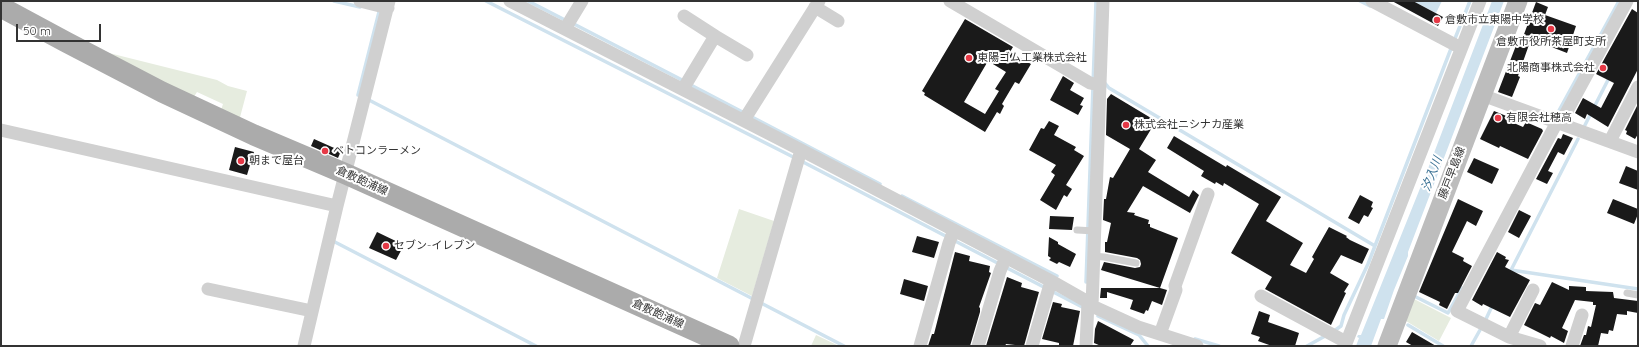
<!DOCTYPE html>
<html>
<head>
<meta charset="utf-8">
<style>
  body { margin:0 }
  #map { position:relative; width:1639px; height:347px; overflow:hidden; background:#fff; font-family:Quicksand,sans-serif }
  canvas { display:block }
  .frame { position:absolute; inset:0; border:2px solid #333; pointer-events:none }
  .scale { position:absolute; left:16px; top:24px; width:85px; height:18px; box-sizing:border-box; border:2px solid #333; border-top:0; padding-left:5px; font-size:12px; line-height:14px; white-space:nowrap; color:#333; -webkit-text-stroke:3px #fff; paint-order:stroke }
</style>
</head>
<body>
<div id="map">
<canvas width="1639" height="347"></canvas>
<div class="frame"></div>
<div class="scale">50 m</div>
</div>
<script>
const ctx = document.querySelector('canvas').getContext('2d');
ctx.lineJoin = 'round';
function paint(path, color) { ctx.fillStyle = color; ctx.fill(path, 'evenodd'); }
function trace(path, color, width, dash) { ctx.strokeStyle = color; ctx.lineWidth = width; ctx.lineCap = dash ? 'butt' : 'round'; ctx.setLineDash(dash || []); ctx.stroke(path); }
function label(font, color, halo, rows, align = 'center') {
  ctx.font = font + ' Quicksand,"Noto Sans JP",sans-serif'; ctx.lineWidth = 4; ctx.setLineDash([]); ctx.textBaseline = 'middle'; ctx.strokeStyle = halo; ctx.fillStyle = color; for (const [text, x, y, turn = 0] of rows) {
    ctx.save(); ctx.translate(x, y); ctx.rotate((+turn || 0) * Math.PI / 180); ctx.textAlign = isNaN(turn) ? turn : align; if (halo) ctx.strokeText(text, 0, 0); ctx.fillText(text, 0, 0); ctx.restore();
  }
}
paint(new Path2D(`
  M105,52L217,80L228,86L247,91L239,121L220,113L223,104L197,92L192,100Z
  M739,209L774,221L752,296L717,278Z
  M1414,299L1451,318L1439,341L1406,321Z
  M816,335L839,346H811Z`), '#e6ecdf');
paint(new Path2D(`
  M1413,1H1442L1436,13Z
  M1492,1H1504L1408,252V256L1394,290L1384,319H1381L1371,346H1356L1359,338L1357,337L1358,335H1361L1429,166Z`), '#cfe2ee');
trace(new Path2D(`
  M334,1L360,7
  M486,1L803,162L1086,309
  M528,1L567,21
  M1360,1L1370,6
  M572,23L684,81
  M1454,41L1470,1
  M1104,82L1109,88L1375,246
  M689,84L880,184
  M358,95L380,8
  M367,99L755,300
  M1556,116L1619,1
  M1585,125L1610,76
  M902,196L1057,276
  M333,241L536,346
  M1511,270L1638,289
  M1509,274L1578,139
  M1086,282L1096,1
  M1412,295L1448,313L1462,288
  M761,303L844,346
  M1098,316L1139,335L1148,346
  M1486,319L1493,304
  M1408,325L1443,346
  M1334,331L1341,326L1344,315L1368,264L1452,46
  M1195,339L1219,346
  M1307,346L1327,335
  M1471,346L1480,330`), '#cfe2ee', 3.5);
paint(new Path2D(`
  M1392,1H1413L1443,17L1438,26Z
  M1536,2L1548,7L1545,15L1576,26L1567,53L1531,39L1518,76L1520,77L1512,97L1498,92L1517,43L1520,45Z
  M1632,9L1638,13V69L1608,127L1587,114L1585,119L1575,113L1583,98L1601,108L1614,83L1596,74Z
  M965,19L1013,47L1010,52L1031,64L1019,84L1015,82L1002,104L1004,106L1000,114L997,112L985,132L924,95L925,93L922,91ZM988,61L1006,72L995,89L999,91L985,114L964,102Z
  M1063,76L1074,83L1070,90L1084,98L1080,105L1083,106L1078,115L1050,100Z
  M1111,94L1156,121L1139,149L1156,160L1148,172L1189,197L1193,190L1199,195L1190,213L1143,186L1127,212L1135,213L1134,215L1149,220L1148,224H1150V227L1178,238L1160,288L1101,270L1104,262L1135,268L1140,267L1141,264L1140,260L1137,258L1105,252V242H1107L1111,223L1103,220L1104,199H1106L1110,177L1113,178L1130,149L1106,135L1107,99Z
  M1638,104V134L1635,139L1626,134L1627,131L1625,130Z
  M1494,111L1509,117L1507,120L1523,127L1526,122L1542,129L1543,131L1528,159L1500,146L1499,148L1480,139Z
  M1049,121L1059,126L1054,135L1076,147L1074,150L1084,156L1066,185L1072,189L1067,197L1064,195L1056,210L1040,200L1055,175L1051,172L1056,165L1029,150L1041,128L1044,129Z
  M1563,134L1573,138L1564,155L1558,152L1548,171L1553,173L1547,184L1536,179L1558,138L1561,139Z
  M1174,136L1226,167L1227,165L1281,197L1266,221L1303,243L1290,265L1306,273L1314,259L1312,257L1329,227L1347,236L1346,237L1350,240L1369,249L1362,264L1341,255L1330,273L1349,284L1344,292L1346,293L1331,325L1265,289L1272,277L1231,253L1259,204L1224,183L1223,186L1216,182L1215,184L1201,176L1204,171L1167,148Z
  M314,139L341,151L338,158L311,146Z
  M235,147L254,152L247,175L229,170Z
  M1474,158L1499,169L1492,184L1467,172Z
  M1626,166L1638,171V190L1619,183Z
  M1360,195L1373,202L1371,207L1373,208L1368,217L1364,215L1359,224L1348,218Z
  M1458,199L1483,211L1476,226L1467,221L1452,252L1464,258L1463,261L1472,266L1458,293H1455L1447,309L1439,305L1440,302L1419,292Z
  M1613,199L1638,209V214L1634,224L1607,213Z
  M1519,210L1531,216L1519,238L1508,232Z
  M1050,216L1074,217L1072,230L1049,229Z
  M377,232L404,245L396,260L369,248Z
  M917,236L939,242L934,258L912,252Z
  M1049,237L1058,242V244L1076,254L1070,267L1059,262L1057,264L1049,260L1051,258L1048,256Z
  M955,252L970,256L969,261L990,266L989,272L991,273L979,307L980,308V312L970,346H928L932,334H934Z
  M1497,252L1506,257L1505,259L1509,260L1505,267L1530,280L1510,317L1483,304L1482,306L1472,300Z
  M1007,277L1022,283L1021,287L1039,292L1024,346L1006,344L1005,346H986Z
  M904,279L928,286L924,301L900,294Z
  M1552,282L1569,290V286L1586,287V291L1613,292L1614,298L1638,301V313L1627,311V315L1617,314L1613,331L1609,330L1608,334L1601,333L1598,346H1580L1584,335H1586L1588,326L1591,327L1596,305H1593V302L1575,300L1562,328L1568,331L1564,343L1551,336L1550,338L1524,325L1535,303L1540,305Z
  M1101,288H1160L1167,290L1162,305L1152,301L1148,311L1146,310L1144,314L1130,309L1133,300L1107,292V298H1100Z
  M1053,302L1062,304L1061,307L1080,311L1073,346H1059V343L1042,339Z
  M1259,311L1270,315L1268,322L1299,333L1295,346H1272L1258,341L1260,337L1251,334Z
  M1098,321L1134,340L1130,346H1101L1094,343L1095,329Z
  M1412,332L1436,346H1413L1406,342Z`), '#1a1a1a');
trace(new Path2D(`
  M1077,230L1095,231
  M1093,256L1104,257L1136,263
  M1627,293L1638,295`), '#d0d0d0', 7);
trace(new Path2D(`
  M360,1L388,8
  M510,1L801,150L1051,281L1088,302L1092,306L1138,327L1197,346
  M950,1L1090,83L1099,85
  M1372,1L1461,48
  M815,7L838,21
  M565,29L582,1
  M715,36L747,55
  M683,89L715,36L684,16
  M1482,95L1638,152
  M744,120L819,1
  M1560,124L1627,1
  M1,130L337,206
  M1610,141L1638,87
  M208,289L312,311
  M1261,296L1346,342
  M1092,306L1103,1
  M1160,334L1176,290L1175,286L1208,194
  M1509,337L1533,290
  M304,346L337,206L389,1
  M744,346L801,150
  M920,346L949,243L954,230
  M978,346L1000,271L1006,257
  M1032,346L1051,281
  M1086,346L1088,302
  M1345,346L1480,1
  M1540,346L1509,337L1457,311L1557,122
  M1572,346L1582,315`), '#d0d0d0', 13);
trace(new Path2D(`
  M1387,346L1518,1`), '#bdbdbd', 19);
trace(new Path2D(`
  M1,7L66,42L162,92L254,135L346,174L729,346`), '#ababab', 21);
for (const [x, y, r, color] of [
  [1437,20,4,"#e63946"],
  [1551,29,4,"#e63946"],
  [969,58,4,"#e63946"],
  [1603,68,4,"#e63946"],
  [1498,118,4,"#e63946"],
  [1126,125,4,"#e63946"],
  [325,151,4,"#e63946"],
  [241,161,4,"#e63946"],
  [386,246,4,"#e63946"]
]) { const dot = new Path2D(); dot.arc(x, y, r, 0, 2 * Math.PI); ctx.fillStyle = color; ctx.fill(dot); trace(dot, '#fff', 1.5); }
label('11px', '#333', '#fff', [
  ["倉敷市立東陽中学校",1445,20],
  ["倉敷市役所茶屋町支所",1551,42,"center"],
  ["東陽ゴム工業株式会社",977,58],
  ["北陽商事株式会社",1595,68,"right"],
  ["有限会社穂高",1506,118],
  ["株式会社ニシナカ産業",1134,125],
  ["ベトコンラーメン",333,151],
  ["朝まで屋台",249,161],
  ["セブン-イレブン",394,246]
], 'left');
label('11px', '#333', '#fff', [
  ["藤戸早島線",1452,173,-69],
  ["倉敷飽浦線",362,181,24],
  ["倉敷飽浦線",658,314,24]
]);
label('italic 12px', '#3f7597', '#fff', [
  ["汐入川",1432,174,-69]
]);
</script>
</body>
</html>
